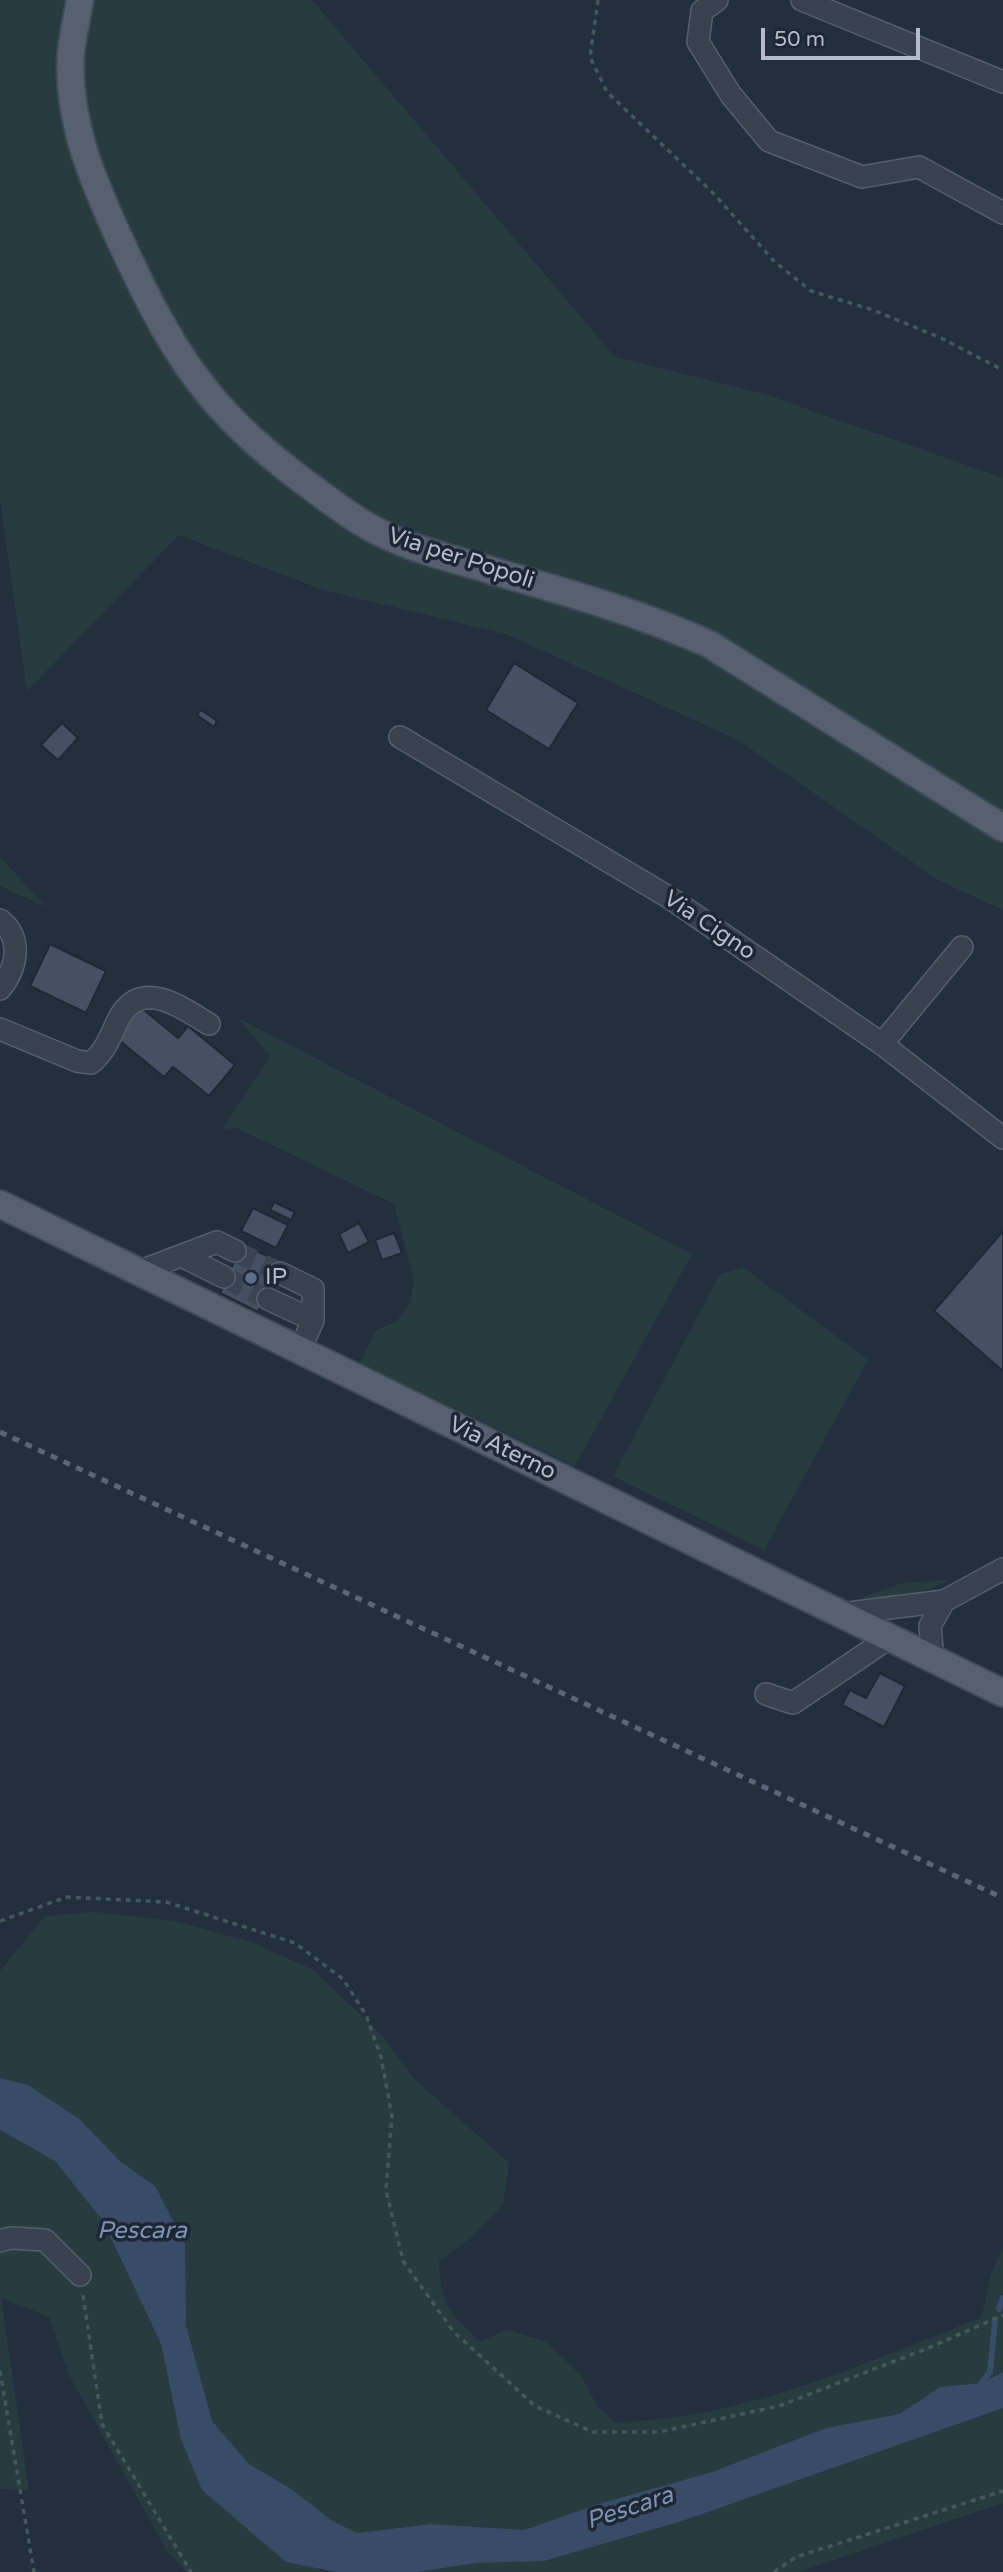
<!DOCTYPE html>
<html>
<head>
<meta charset="utf-8">
<style>
  body { margin:0 }
  #map { position:relative; width:1003px; height:2572px; overflow:hidden; background:#242f3e; font-family:"Varela Round",sans-serif }
  canvas { display:block }
  .scale { position:absolute; left:761px; top:28px; width:159px; height:32px; box-sizing:border-box; border:4px solid #b4bcc9; border-top:0; padding-left:9px; font-size:21px; line-height:24px; white-space:nowrap; color:#b4bcc9; -webkit-text-stroke:5px #1d2633; paint-order:stroke }
</style>
</head>
<body>
<div id="map">
<canvas width="1003" height="2572"></canvas>
<div class="scale">50 m</div>
</div>
<script>
const ctx = document.querySelector('canvas').getContext('2d');
ctx.lineJoin = 'round';
function paint(path, color) { ctx.fillStyle = color; ctx.fill(path, 'evenodd'); }
function trace(path, color, width, dash) { ctx.strokeStyle = color; ctx.lineWidth = width; ctx.lineCap = dash ? 'butt' : 'round'; ctx.setLineDash(dash || []); ctx.stroke(path); }
function label(font, color, halo, rows, align = 'center') {
  ctx.font = font + ' "Varela Round",sans-serif'; ctx.lineWidth = 7; ctx.setLineDash([]); ctx.textBaseline = 'middle'; ctx.strokeStyle = halo; ctx.fillStyle = color; for (const [text, x, y, turn = 0] of rows) {
    ctx.save(); ctx.translate(x, y); ctx.rotate((+turn || 0) * Math.PI / 180); ctx.textAlign = isNaN(turn) ? turn : align; if (halo) ctx.strokeText(text, 0, 0); ctx.fillText(text, 0, 0); ctx.restore();
  }
}
paint(new Path2D(`
  M0,0H69L60,52L110,246L154,336L182,381L208,413L231,436L353,532L659,634L704,654L1003,841V910L938,880L738,740L506,634L323,590L179,535L27,691L0,500Z
  M92,0H312L615,357L764,394L1003,478V814L813,695L416,536L365,513L288,456L225,398L173,325L131,237L89,131L82,54Z
  M0,857L1,858L46,907L0,886Z
  M238,1018L692,1254L575,1466L360,1363L376,1330L396,1322L410,1303L414,1280L394,1204L235,1127L222,1130L270,1056Z
  M744,1268L868,1360L764,1550L613,1476L720,1274Z
  M949,1580C921,1595 891,1606 859,1598L903,1583Z
  M96,1912L175,1921L251,1942L313,1970L384,2037L412,2077L509,2163L503,2205L471,2238L439,2261C440,2303 449,2313 480,2341L507,2330L545,2341L580,2374L598,2407L615,2422C743,2420 863,2363 981,2318L991,2274L1003,2248V2372L981,2383L940,2387L900,2414L826,2428L712,2472L595,2505L524,2530L431,2524L357,2533L331,2520L293,2490L248,2464L212,2421L186,2325L184,2298L155,2186C143,2177 130,2170 119,2160C79,2125 54,2091 0,2078V1971L45,1916Z
  M0,2130L55,2161L103,2221L161,2344L169,2383L320,2571L337,2572H186L167,2551L69,2375L49,2317L1,2298L29,2490L0,2489Z
  M1003,2408V2503L799,2572H416L478,2563L685,2520Z`), '#263c3f');
paint(new Path2D(`
  M0,2078L28,2085L78,2118L120,2161L155,2186L185,2244L186,2325L212,2421L249,2464L293,2490L331,2520L357,2533L431,2524L524,2530L595,2505L712,2472L826,2428L900,2414L940,2387L981,2383L1003,2372V2408L685,2520L544,2561L478,2563L416,2572H336L286,2562L202,2490L181,2439L161,2344L103,2221L55,2161L0,2130Z`), '#394c67');
trace(new Path2D(`
  M999,2309L1003,2298
  M978,2388L990,2372L995,2321`), '#394c67', 6);
const building = new Path2D(`
  M514,663L578,703L549,749L486,710Z
  M201,710L217,721L214,727L197,715Z
  M62,723L78,738L58,760L41,745Z
  M50,944L106,971L86,1013L30,986Z
  M139,1006L178,1038L188,1026L235,1065L209,1096L173,1067L164,1077L114,1036Z
  M274,1202L295,1212L291,1220L270,1210Z
  M253,1208L288,1225L276,1248L241,1231Z
  M359,1223L369,1242L348,1253L339,1234Z
  M1003,1231V1371L934,1311Z
  M394,1233L402,1253L382,1260L375,1240Z
  M242,1244L282,1263L258,1312L220,1293Z
  M880,1673L905,1686L884,1727L842,1705L850,1690L866,1698Z`);
paint(building, '#455162');
trace(building, '#1f2835', 2);
trace(new Path2D(`
  M235,1251L280,1273
  M224,1277L268,1299`), '#3a4453', 21, [21, 10]);
const minor = new Path2D(`
  M717,0L702,11L698,42L731,95L769,141L862,177L919,167L1003,213
  M802,0L1003,82
  M400,737L670,898L882,1044L1003,1138
  M0,920C24,939 16,970 0,989
  M0,1029L77,1061L91,1063C105,1052 110,1037 117,1022C139,976 179,1006 209,1024
  M882,1044L962,947
  M182,1256L224,1277
  M138,1272L217,1242L235,1251
  M280,1273L313,1289V1320L300,1350
  M268,1299L313,1320
  M841,1614L944,1601L1003,1569
  M933,1659L930,1626L944,1601
  M766,1694L793,1703L889,1638
  M0,2241L11,2238L45,2240L80,2275`);
const major = new Path2D(`
  M80,0C77,17 73,35 71,52C66,119 93,181 120,240C172,353 206,409 307,484C333,503 358,523 387,536C421,552 458,560 493,571C566,592 640,613 709,644L1003,828
  M0,1204L1003,1693`);
trace(minor, '#565f6c', 24);
trace(major, '#414a57', 30);
trace(new Path2D(`
  M598,0L590,57L607,92L713,193L775,262L811,291L873,310L941,338L1003,370
  M0,1921L67,1897L166,1902L295,1943L343,1979L366,2015L381,2057L392,2116L386,2190L403,2261L453,2331L535,2406L593,2432H659L779,2406L931,2347L1003,2315
  M83,2295L102,2424L191,2572
  M0,2371L34,2572
  M774,2572L796,2557L1003,2491`), '#44595c', 3.5, [5, 5]);
trace(minor, '#38414e', 21);
trace(major, '#56606e', 26);
trace(new Path2D(`
  M0,1432L1003,1898`), '#5a6575', 5, [7, 7]);
for (const [x, y, r, color] of [
  [251,1278,7,"#5c6f8a"]
]) { const dot = new Path2D(); dot.arc(x, y, r, 0, 2 * Math.PI); ctx.fillStyle = color; ctx.fill(dot); trace(dot, '#1d2633', 2.5); }
label('23px', '#b4bcc9', '#1d2633', [
  ["Via per Popoli",461,559,18],
  ["Via Cigno",709,926,34],
  ["Via Aterno",502,1449,26]
]);
label('23px', '#b4bcc9', '#1d2633', [
  ["IP",265,1278]
], 'left');
label('italic 24px', '#7c92b1', '#1d2633', [
  ["Pescara",142,2232],
  ["Pescara",630,2509,-18]
]);
</script>
</body>
</html>
